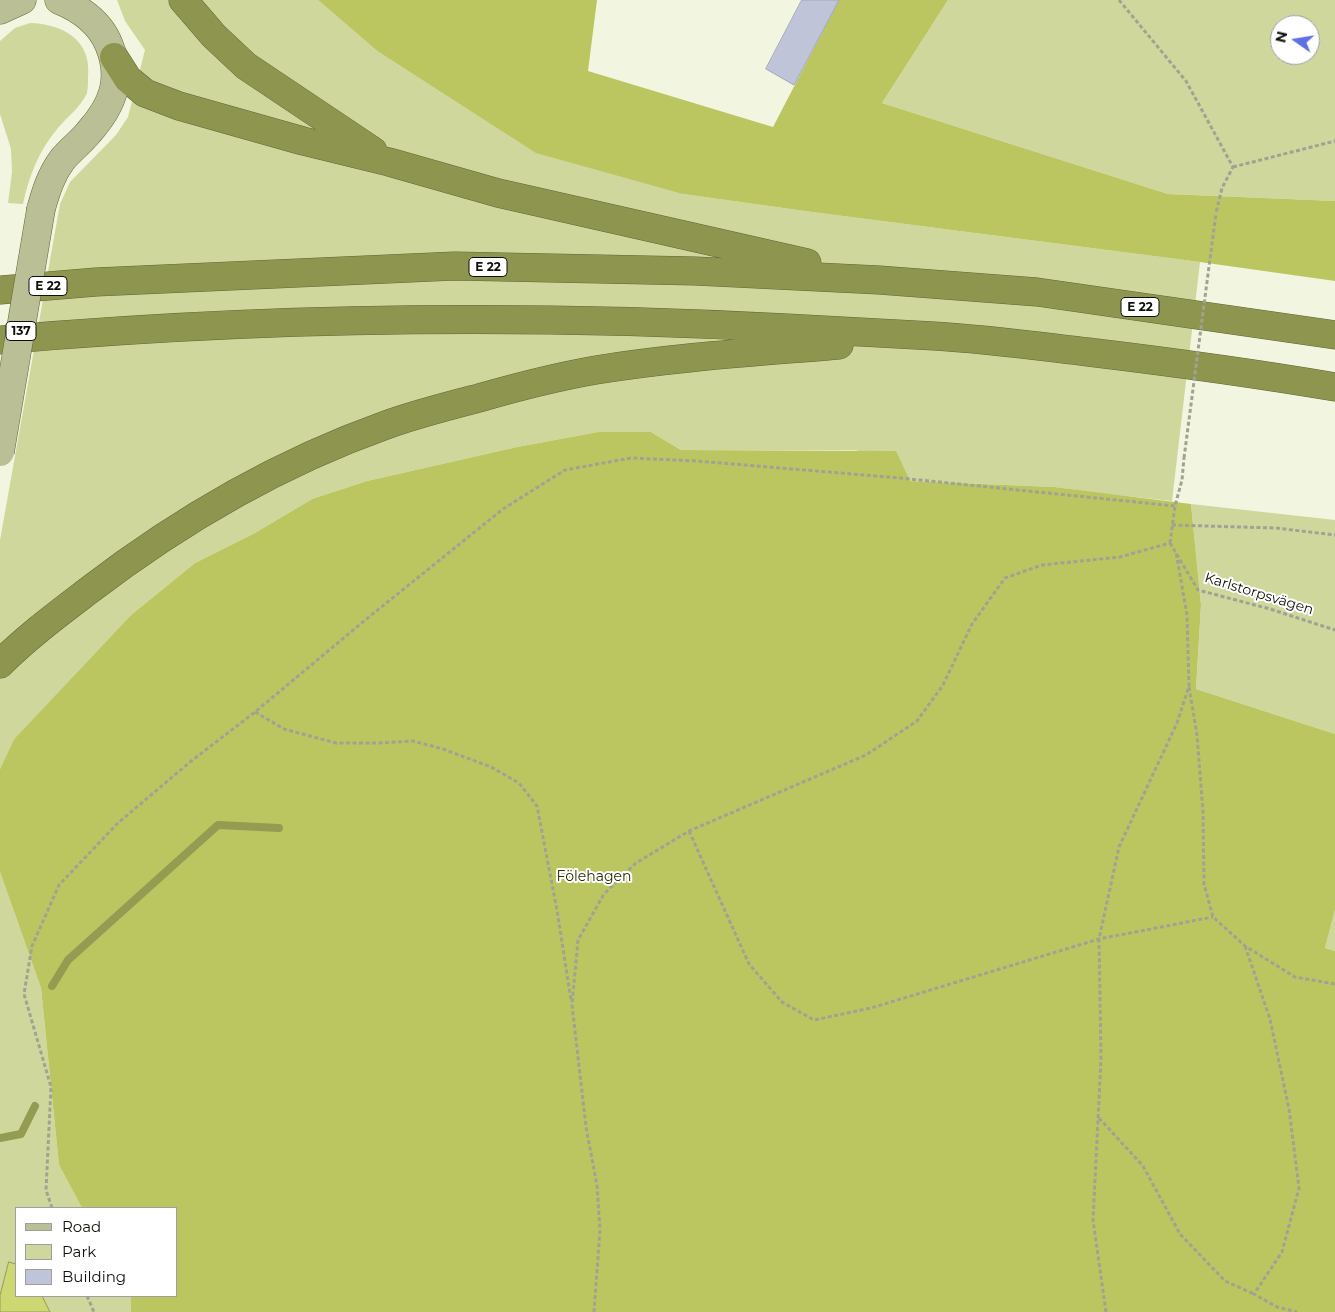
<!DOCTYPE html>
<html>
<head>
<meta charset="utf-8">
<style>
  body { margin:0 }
  #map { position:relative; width:1335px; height:1312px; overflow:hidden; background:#f2f6e0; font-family:Montserrat,sans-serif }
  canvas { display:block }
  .legend { position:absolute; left:15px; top:1207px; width:162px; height:90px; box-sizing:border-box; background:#fff; border:1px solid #9f9f9d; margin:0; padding:6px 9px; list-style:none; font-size:15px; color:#0f1009 }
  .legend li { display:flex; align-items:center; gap:10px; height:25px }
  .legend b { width:25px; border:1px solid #9f9f9d }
  .north { position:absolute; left:1270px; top:15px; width:50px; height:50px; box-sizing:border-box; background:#fff; border:1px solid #9f9f9d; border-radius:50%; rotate:283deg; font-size:14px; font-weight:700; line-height:20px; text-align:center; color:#0f1009 }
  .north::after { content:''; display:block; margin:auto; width:18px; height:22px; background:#5f6fe6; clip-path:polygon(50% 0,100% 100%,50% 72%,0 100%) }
</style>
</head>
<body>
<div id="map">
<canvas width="1335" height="1312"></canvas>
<ul class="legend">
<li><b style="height:6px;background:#bbbf95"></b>Road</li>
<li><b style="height:14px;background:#cfd79d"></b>Park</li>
<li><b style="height:14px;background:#bfc4d9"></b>Building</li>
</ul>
<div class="north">N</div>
</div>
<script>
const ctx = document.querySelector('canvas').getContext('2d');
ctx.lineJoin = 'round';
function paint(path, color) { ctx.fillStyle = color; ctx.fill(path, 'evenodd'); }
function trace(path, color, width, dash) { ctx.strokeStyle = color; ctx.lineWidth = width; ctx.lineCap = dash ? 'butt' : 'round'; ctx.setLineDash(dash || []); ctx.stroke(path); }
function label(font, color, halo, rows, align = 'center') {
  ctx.font = font + ' Montserrat,sans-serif'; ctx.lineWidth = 4; ctx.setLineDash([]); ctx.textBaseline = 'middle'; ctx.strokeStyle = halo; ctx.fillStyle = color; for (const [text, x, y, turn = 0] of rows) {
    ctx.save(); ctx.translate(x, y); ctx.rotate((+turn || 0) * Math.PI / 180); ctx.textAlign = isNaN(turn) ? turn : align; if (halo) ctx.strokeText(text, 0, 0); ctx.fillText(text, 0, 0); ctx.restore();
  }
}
paint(new Path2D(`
  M117,0H318L376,50L683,194L812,212L1200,262L1172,501L1099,493L1054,487L910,481L856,450H681L651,432H598L517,447L367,481L312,499L255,533L195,563L131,615L14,739L0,769V540L60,204L70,182L116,135L128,117L145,50L125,21Z
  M948,0H1335V201L1168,194L882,103ZM1280,25H1310V55H1280Z
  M30,23C63,24 92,40 88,77C88,82 88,88 87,93C81,107 67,117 58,128C39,150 29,176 23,204L8,203L12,172L11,149L0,114V41L15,28Z
  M1191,504L1335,520V734L1196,689L1201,605Z
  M0,872L41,988L59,1165L82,1208H16V1296H131V1312H0Z
  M1335,910V951L1325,948Z`), '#cfd79d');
paint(new Path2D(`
  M318,0H597L588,71L773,127L839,0H948L882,103L1168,194L1335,201V281L1200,262L812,212L683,194L536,153L376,50Z
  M598,432H651L681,450L896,451L910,481L1054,487L1191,504L1201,605L1196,689L1335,734V910L1325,948L1335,951V1312H131V1296H176V1208H82L59,1165L41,988L0,872V769L14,739L131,615L195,563L255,533L312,499L367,481L517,447Z`), '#bcc660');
const water = new Path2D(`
  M9,1262L16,1264V1296H42L50,1312H0V1296Z`);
paint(water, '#cdd872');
trace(water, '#949c52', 1);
trace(new Path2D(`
  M52,986L68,960L218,825L279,828
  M0,1138L21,1134L35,1106`), '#949c52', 8);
const building = new Path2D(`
  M802,0H839L794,85L766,69Z`);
paint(building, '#bfc4d9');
trace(building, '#a1a6ba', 1);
const primary = new Path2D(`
  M0,10L22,0
  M41,209C46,191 51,175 62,160C70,150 81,142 89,132C113,105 123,79 109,45C100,22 81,9 59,0`);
const highway = new Path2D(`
  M183,0L214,36L246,66L373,151
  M114,57L128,79L145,93L179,106L303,141L389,162L498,193L807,263
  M0,290L96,282L455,266L695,271L879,280L1037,292L1335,335
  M0,340C261,317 525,314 787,328C836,331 885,333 934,336C986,339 1037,346 1088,352C1171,362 1253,373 1335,387
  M0,664C27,637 58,614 88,591C178,522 279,463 386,425C416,414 448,406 479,398C517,387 556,377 596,370C676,357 757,352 839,345`);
trace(primary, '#626636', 29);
trace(highway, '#626636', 29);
trace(new Path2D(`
  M1119,0L1186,81L1233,167L1222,188L1216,213
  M1233,167L1335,141
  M1172,525L1275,528L1335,535
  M1170,543L1198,590L1270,609L1335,630
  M1170,543L1175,506L1182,480L1184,458
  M1189,687L1197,735L1203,812L1204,884L1213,917L1245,946L1295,977L1335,984
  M255,712L284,729L336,743H379L413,741L443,749L491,767L519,783L537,806L557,910L571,1000
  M689,831L749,964L782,1002L814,1020L871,1008L1099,939L1213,917
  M1245,946L1270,1019L1289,1109L1299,1188L1282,1252L1254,1294L1277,1307L1297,1312
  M1099,1118L1143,1166L1180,1234L1225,1281L1254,1294
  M52,1208L46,1190L51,1087L24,994L32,946L59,885L118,823L190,762L255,712L364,621L503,509L565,470L631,458L697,461L900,478L1175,506
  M87,1296L94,1312
  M594,1312L600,1230L597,1185L586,1127L572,1005L578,940L604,894L636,863L689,831L866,755L917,721L943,685L972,624L1005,578L1042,565L1120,557L1170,543
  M1106,1312L1093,1220L1101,1059L1099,939L1119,847L1177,723L1189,686L1187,615L1176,552`), '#a0a392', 3, [4, 2.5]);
trace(primary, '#bbbf95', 28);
trace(highway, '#8e954e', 28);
const primaryBridge = new Path2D(`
  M0,452L41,209`);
trace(primaryBridge, '#626636', 29, []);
trace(new Path2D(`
  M1184,458L1216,213`), '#a0a392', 3, [4, 2.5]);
trace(primaryBridge, '#bbbf95', 28);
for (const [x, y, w] of [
  [488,267,38],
  [48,286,38],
  [1140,307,38],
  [21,331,30]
]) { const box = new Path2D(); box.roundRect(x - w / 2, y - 9.5, w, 19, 4); ctx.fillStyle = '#fff'; ctx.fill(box); trace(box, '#0f1009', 1); }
label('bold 12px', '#0f1009', null, [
  ["E 22",488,267],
  ["E 22",48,286],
  ["E 22",1140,307],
  ["137",21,331]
]);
label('14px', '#0f1009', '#fff', [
  ["Karlstorpsvägen",1259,594,17]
]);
label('14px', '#292d01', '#fff', [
  ["Fölehagen",594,877]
]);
</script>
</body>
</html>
